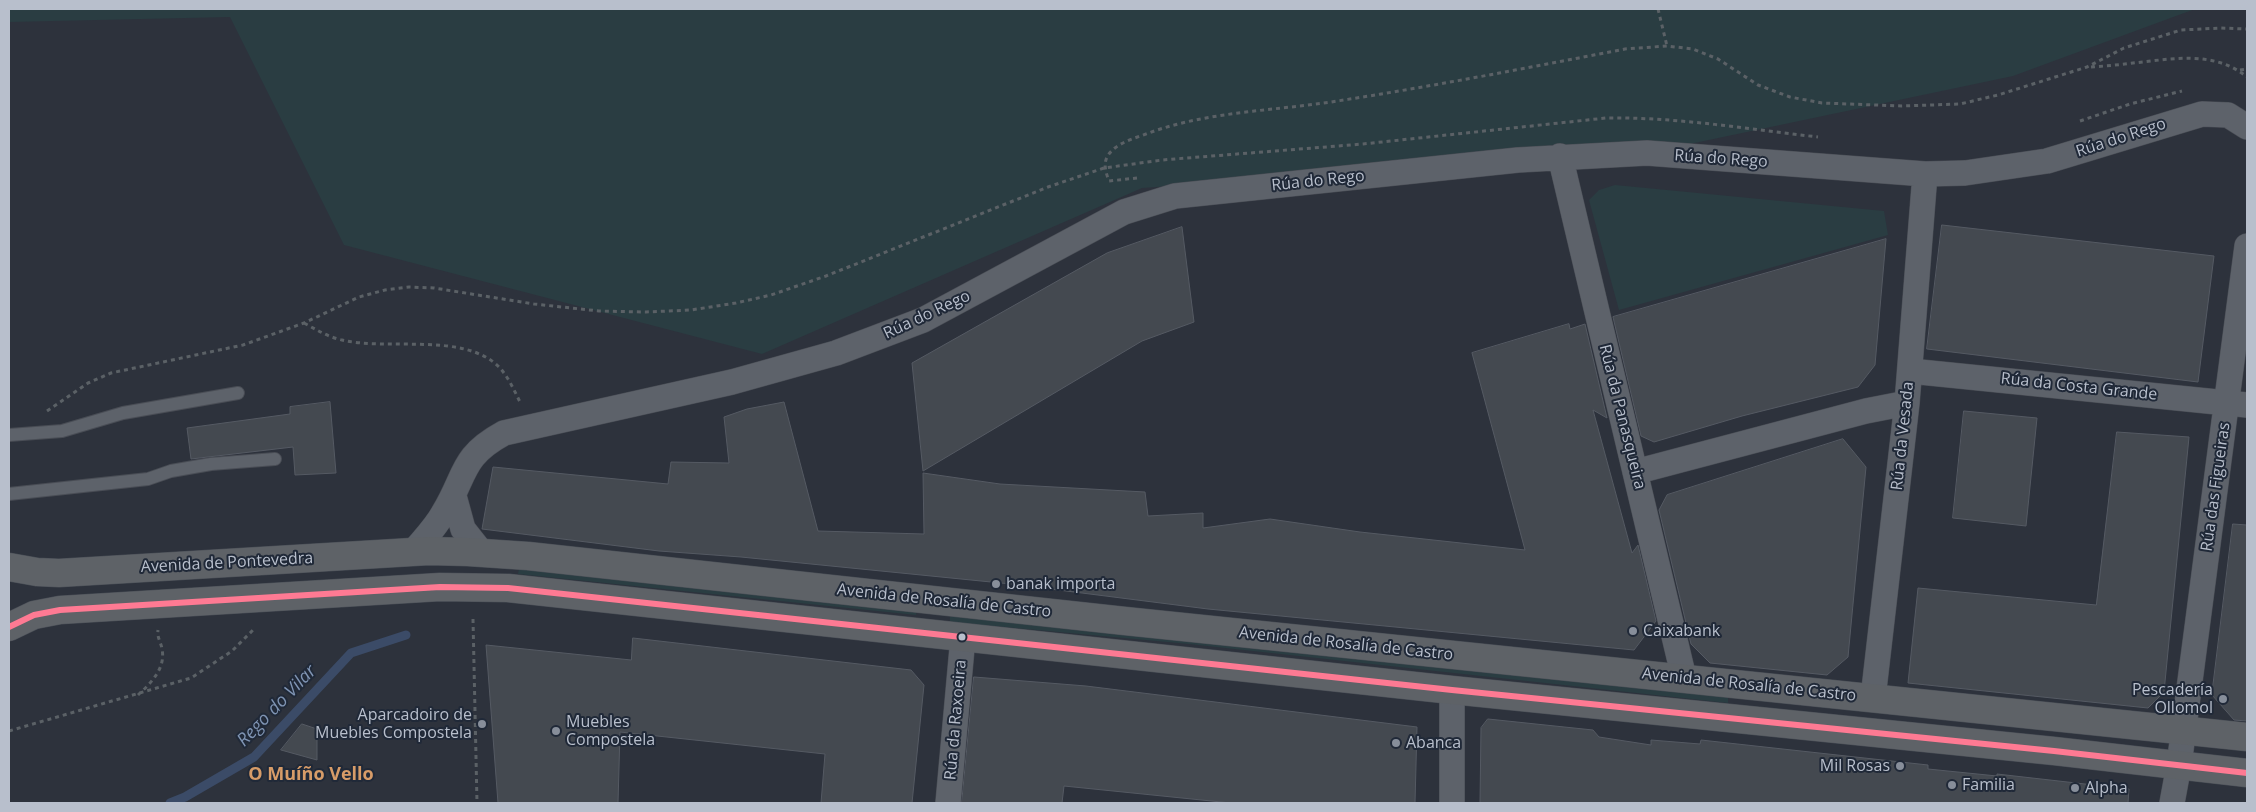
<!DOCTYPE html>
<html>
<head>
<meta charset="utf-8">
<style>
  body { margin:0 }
  #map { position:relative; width:2256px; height:812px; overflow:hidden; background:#2d323c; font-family:"Open Sans",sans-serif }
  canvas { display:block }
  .frame { position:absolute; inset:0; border:10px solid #b8bfcc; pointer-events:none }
</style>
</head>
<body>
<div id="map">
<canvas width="2256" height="812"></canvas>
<div class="frame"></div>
</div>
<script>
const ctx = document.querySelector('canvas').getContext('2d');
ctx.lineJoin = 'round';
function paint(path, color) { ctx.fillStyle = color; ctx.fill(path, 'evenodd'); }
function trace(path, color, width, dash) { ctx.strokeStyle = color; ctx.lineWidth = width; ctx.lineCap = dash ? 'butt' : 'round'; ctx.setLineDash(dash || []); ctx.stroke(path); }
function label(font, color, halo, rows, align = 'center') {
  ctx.font = font + ' "Open Sans",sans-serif'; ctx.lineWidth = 4; ctx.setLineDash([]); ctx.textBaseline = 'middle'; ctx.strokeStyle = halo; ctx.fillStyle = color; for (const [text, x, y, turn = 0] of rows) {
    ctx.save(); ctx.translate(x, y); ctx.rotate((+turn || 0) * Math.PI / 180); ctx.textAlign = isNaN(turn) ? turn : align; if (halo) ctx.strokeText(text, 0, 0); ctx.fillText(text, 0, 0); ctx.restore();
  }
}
paint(new Path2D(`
  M9,9H2195L2013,76L1647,153L1142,188L762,354L344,245L230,17L9,22Z
  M1615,185L1884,211L1888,235L1619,310L1589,200L1599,190Z
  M519,569L917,610L916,615L518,574Z
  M950,616L1189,638L1728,697V703L1189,644L950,622Z`), '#2a3d42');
trace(new Path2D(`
  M170,803L185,797L254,757L351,653L406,635`), '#3b4b67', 9);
const building = new Path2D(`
  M1942,225L2214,256L2198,382L1927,349Z
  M1182,227L1194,322L1142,341L923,471L912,363L1107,253Z
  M1886,239L1875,365L1858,387L1742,416L1654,442L1641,436L1613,317Z
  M1569,324L1570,329L1585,324L1607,418L1593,410L1632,553L1638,545L1656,621L1634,650L1208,609L1011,584L741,557L659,551L482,529L493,467L668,484L671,462L729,463L724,417L747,409L784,402L818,531L924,534L923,473L1000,484L1145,492L1148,516L1203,513V528L1270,519L1360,532L1525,550L1472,353Z
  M330,402L336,473L295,475L293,447L191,459L187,428L290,414V407Z
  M1964,411L2037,418L2026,526L1953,518Z
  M2117,432L2189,437L2164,692L2148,708L1908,683L1918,588L2096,605Z
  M1843,439L1866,467L1848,657L1827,675L1710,663L1691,644L1659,510L1667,495Z
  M2233,524L2247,525V721L2234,720L2212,695Z
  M633,638L911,670L924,685L912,803H821L825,754L620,732L618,803H498L486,645L631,660Z
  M974,677L1086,686L1417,727L1415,803H1231L1064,786L1062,803H962Z
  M1488,719L1593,730L1599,737L1651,745V740L1700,744L1701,740L1928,765V769L1997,776V774L2129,789L2128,803H1480L1481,728Z
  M302,724L317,729V760L281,750Z`);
paint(building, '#444950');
trace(building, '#555a63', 1);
const service = new Path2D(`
  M9,435L62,431L123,413L238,393
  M9,494L148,479L171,471L211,464L275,459`);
const minor = new Path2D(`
  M1560,156L1684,678
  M1910,371L2247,405
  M1635,472L1866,411L1907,403
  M454,496L463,529L482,553
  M413,552C424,539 436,527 444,512C467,474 460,457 504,433L732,382L836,353L923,320L1124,212L1175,196L1518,160L1647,153L1925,174L1965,173L2047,161L2202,114L2228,115L2247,127
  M1452,690V803
  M1873,698L1907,403L1925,174
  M948,803L963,637
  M2172,803L2179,765L2247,246`);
const trunk = new Path2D(`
  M9,567L37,572L59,573L429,551L468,552L528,556L1125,621L2247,737
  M9,627L34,615L60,610L440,587L508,588L1452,690L2054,751L2247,773`);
trace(service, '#494d55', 14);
trace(minor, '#494d55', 26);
trace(trunk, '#4a4f57', 29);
trace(new Path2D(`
  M1658,9L1667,46
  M2091,67C2105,66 2119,65 2133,63C2172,59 2214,50 2247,77
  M2240,70L2247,69
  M2080,121L2130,104L2182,91
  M1137,178L1109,181C1104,168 1102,158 1115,148C1124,141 1135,138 1146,134C1204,112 1270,111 1331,102C1429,87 1527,68 1625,49L1667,46L1693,49L1718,59L1758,85L1790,97L1822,103L1902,106L1960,104L1998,95L2087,67L2124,48L2181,30L2221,28L2247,29
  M304,323C317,330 328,337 342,340C388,351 462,332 498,366C508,376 514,390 520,402
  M47,411L88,383L111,373L243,345L304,323L359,297L385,290L409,287L434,288L534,304L599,311L646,312L691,310L736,303L771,295L826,276L1048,187L1104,168L1162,160L1363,144L1606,118C1677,117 1748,129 1818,137
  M473,619L477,803
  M138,695C151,683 166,668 162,649C161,642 157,638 158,630
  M9,731L191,678L232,651L254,629`), '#5b6166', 3, [4, 4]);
trace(service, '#5d626a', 12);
trace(minor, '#5d626a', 25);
trace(trunk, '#5e6267', 28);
trace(new Path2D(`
  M9,627L34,615L60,610L440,587L508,588L1452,690L2054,751L2247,773`), '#fe7a93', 6);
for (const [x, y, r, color] of [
  [996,584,5,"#878e9a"],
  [1633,631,5,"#878e9a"],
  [962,637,4.5,"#b8bfcc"],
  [2223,699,5,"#878e9a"],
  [482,724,5,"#878e9a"],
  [556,731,5,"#878e9a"],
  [1396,743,5,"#878e9a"],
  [1900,766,5,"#878e9a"],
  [1952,785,5,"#878e9a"],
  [2075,788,5,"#878e9a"]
]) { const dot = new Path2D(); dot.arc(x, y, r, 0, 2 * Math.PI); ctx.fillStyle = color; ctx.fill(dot); trace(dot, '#202938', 2); }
label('16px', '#b8bfcc', '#202938', [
  ["Rúa do Rego",2121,138,-18],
  ["Rúa do Rego",1721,159,4],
  ["Rúa do Rego",1318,181,-6],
  ["Rúa do Rego",927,315,-25],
  ["Rúa da Costa Grande",2079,387,6],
  ["Rúa da Panasqueira",1622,417,76],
  ["Rúa da Vesada",1903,436,-84],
  ["Rúa das Figueiras",2216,487,-82],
  ["Avenida de Pontevedra",227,563,-3],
  ["Avenida de Rosalía de Castro",944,601,6],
  ["Avenida de Rosalía de Castro",1346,644,6],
  ["Avenida de Rosalía de Castro",1749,685,6],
  ["Rúa da Raxoeira",956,720,-85]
]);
label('16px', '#b8bfcc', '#202938', [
  ["banak importa",1006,584],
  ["Caixabank",1643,631],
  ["Pescadería",2213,690,"right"],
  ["Ollomol",2213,708,"right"],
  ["Aparcadoiro de",472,715,"right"],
  ["Muebles Compostela",472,733,"right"],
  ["Muebles",566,722],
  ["Compostela",566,740],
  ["Abanca",1406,743],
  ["Mil Rosas",1890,766,"right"],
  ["Familia",1962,785],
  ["Alpha",2085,788]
], 'left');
label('italic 18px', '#7f94b3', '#202938', [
  ["Rego do Vilar",277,706,-46]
]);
label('bold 18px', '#d79c68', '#202938', [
  ["O Muíño Vello",311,775]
]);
</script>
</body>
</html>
